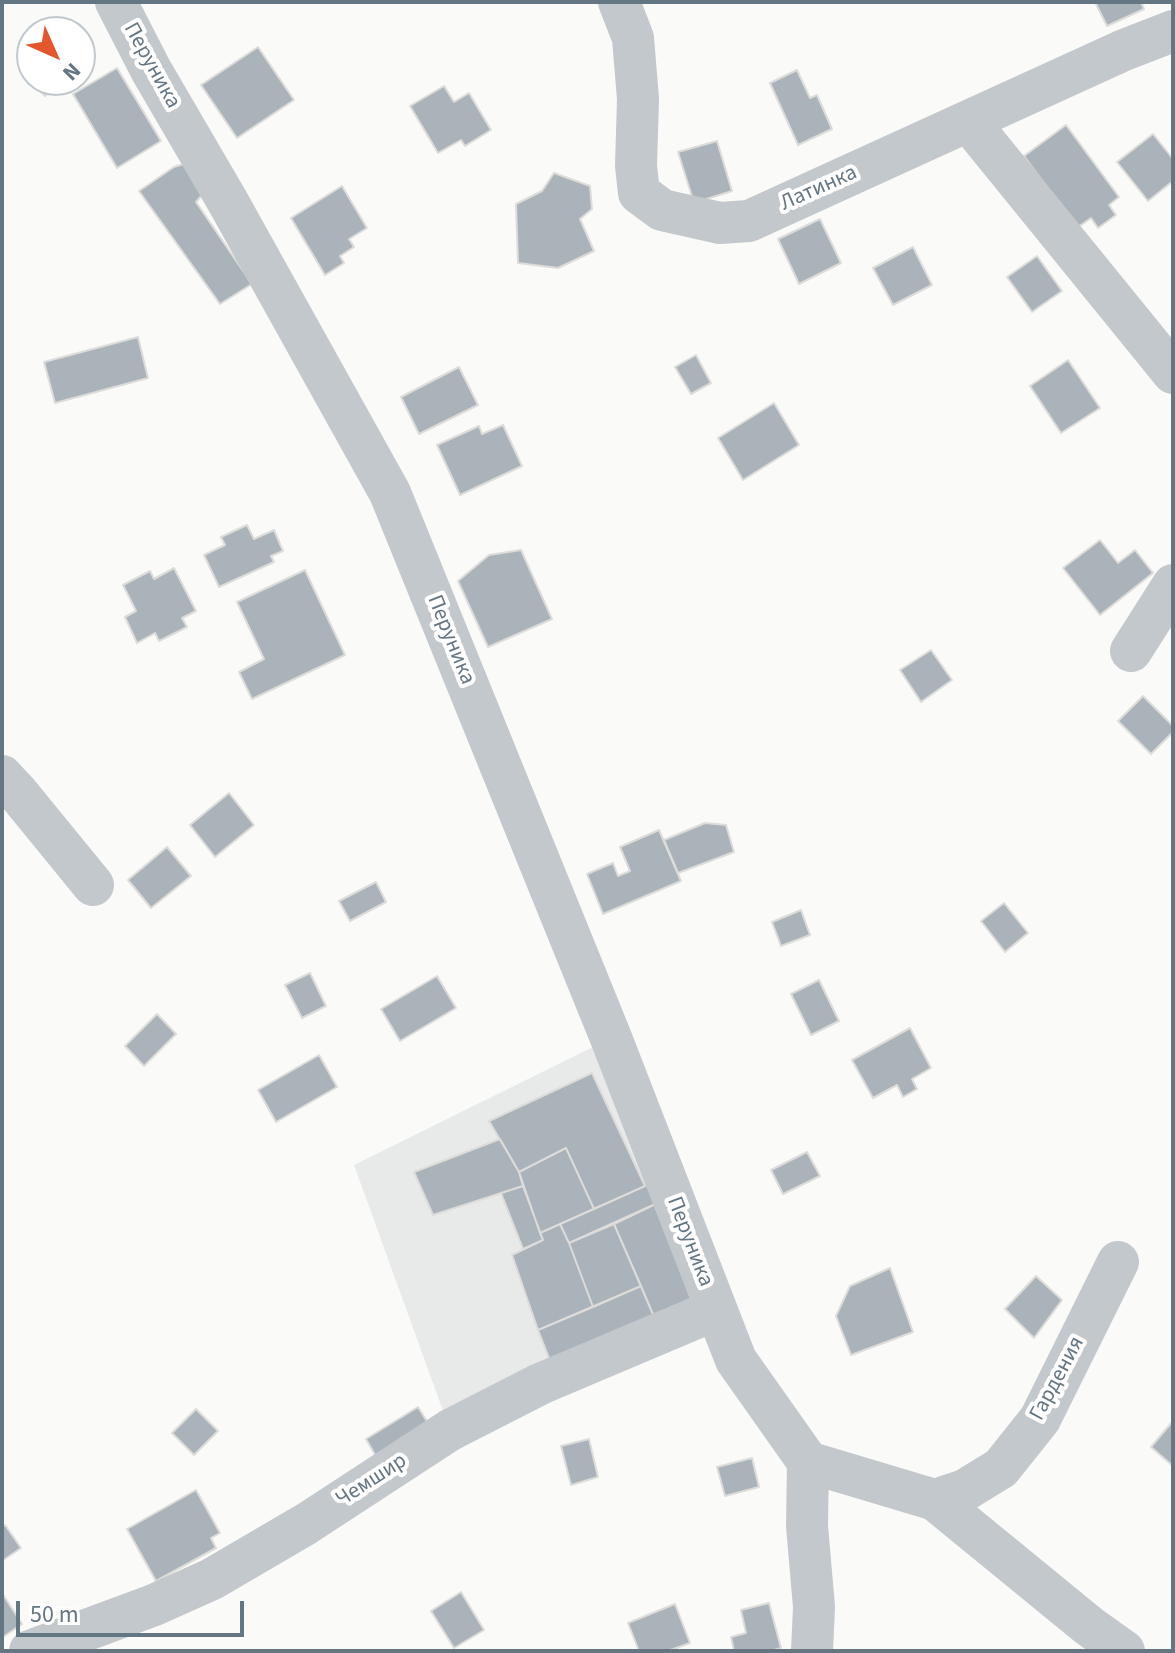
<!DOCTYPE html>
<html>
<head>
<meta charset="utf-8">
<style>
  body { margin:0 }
  #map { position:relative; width:1175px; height:1653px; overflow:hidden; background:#fafaf8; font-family:"Source Sans 3",sans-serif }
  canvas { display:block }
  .frame { position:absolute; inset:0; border:4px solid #657683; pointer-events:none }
  .north { position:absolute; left:16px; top:16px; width:80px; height:80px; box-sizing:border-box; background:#fff; border:2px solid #c1c8cd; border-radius:50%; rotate:135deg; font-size:22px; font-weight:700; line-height:32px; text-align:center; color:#657683 }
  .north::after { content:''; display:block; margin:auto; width:28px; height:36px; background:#e4572e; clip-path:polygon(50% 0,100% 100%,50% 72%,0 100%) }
  .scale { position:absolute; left:16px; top:1601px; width:228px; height:36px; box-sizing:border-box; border:4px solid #657683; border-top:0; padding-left:10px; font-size:24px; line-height:28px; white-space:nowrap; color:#657683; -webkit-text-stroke:6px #fff; paint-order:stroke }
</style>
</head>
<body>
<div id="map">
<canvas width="1175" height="1653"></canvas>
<div class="frame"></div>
<div class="north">N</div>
<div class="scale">50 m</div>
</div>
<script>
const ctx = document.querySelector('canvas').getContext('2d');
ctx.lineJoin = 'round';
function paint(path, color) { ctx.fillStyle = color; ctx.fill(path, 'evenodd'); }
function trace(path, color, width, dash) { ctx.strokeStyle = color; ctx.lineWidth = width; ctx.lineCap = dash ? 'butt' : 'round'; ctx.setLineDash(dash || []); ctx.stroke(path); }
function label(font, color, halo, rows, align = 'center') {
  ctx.font = font + ' "Source Sans 3",sans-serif'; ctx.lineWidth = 8; ctx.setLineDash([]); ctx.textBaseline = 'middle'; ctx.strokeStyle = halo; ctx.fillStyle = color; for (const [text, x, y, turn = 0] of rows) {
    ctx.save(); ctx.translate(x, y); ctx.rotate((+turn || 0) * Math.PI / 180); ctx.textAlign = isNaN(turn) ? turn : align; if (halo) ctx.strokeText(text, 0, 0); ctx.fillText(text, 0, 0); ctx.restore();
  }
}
paint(new Path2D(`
  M611,1038L715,1310L450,1430L354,1165Z`), '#e8e9e9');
const building = new Path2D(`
  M1095,2H1141L1144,9L1107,26Z
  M258,47L294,100L237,138L201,85Z
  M32,62V80H65L45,96L23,70Z
  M117,68L161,141L117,168L73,94Z
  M797,70L810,98L817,95L832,129L798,145L770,83Z
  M444,86L454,102L469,93L491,130L465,146L461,140L438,153L410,106Z
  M1066,125L1119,197L1109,205L1116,215L1098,228L1091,218L1077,228L1024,156Z
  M1153,134L1173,159V181L1148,201L1117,162Z
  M717,141L732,191L694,203L678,152Z
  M187,163L203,194L196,202L252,284L220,304L139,191L174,167Z
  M554,173L590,186L592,209L580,219L594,251L558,268L518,263L516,204L542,191Z
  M342,186L367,228L349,239L354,247L340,256L344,263L325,275L291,218Z
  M820,219L841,263L799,284L778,239Z
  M913,247L932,285L893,305L873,268Z
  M1037,256L1062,291L1032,312L1007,277Z
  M138,337L148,378L55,403L44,362Z
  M696,355L711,383L691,394L675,367Z
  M1068,360L1100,408L1061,433L1030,386Z
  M459,367L478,405L419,434L401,397Z
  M774,403L799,445L743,480L718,438Z
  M503,425L522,466L460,495L437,445L479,426L482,434Z
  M247,525L254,539L274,530L283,551L271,556L274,562L219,587L204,555L225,545L221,537Z
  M1100,540L1118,563L1135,550L1153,573L1100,615L1063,568Z
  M521,550L552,619L488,647L458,581L489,555Z
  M174,568L196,611L182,618L187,627L159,641L155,633L137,643L125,617L136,611L123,585L150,571L154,579Z
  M305,570L345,655L252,699L239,672L264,659L237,602Z
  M931,650L952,680L921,702L900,670Z
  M1143,696L1173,726V732L1151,754L1118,721Z
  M229,793L254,825L215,857L190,825Z
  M705,823L726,825L734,852L678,873L664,840Z
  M659,830L681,881L603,914L587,874L613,863L618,876L630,871L620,847Z
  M167,847L191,876L151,908L128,880Z
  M376,882L386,902L350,921L339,901Z
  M1004,903L1028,933L1005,952L981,921Z
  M801,910L810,935L781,946L772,922Z
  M310,973L326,1006L302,1018L285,985Z
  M437,976L456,1008L400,1041L381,1009Z
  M819,980L839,1021L811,1035L791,994Z
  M157,1014L176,1034L144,1066L125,1046Z
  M910,1028L931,1068L912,1079L917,1089L903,1097L897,1085L873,1098L852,1060Z
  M319,1055L337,1087L276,1122L258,1090Z
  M592,1073L645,1186L594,1209L566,1148L519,1172L489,1121Z
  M500,1139L519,1172L523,1186L433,1215L414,1172Z
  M566,1148L594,1209L540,1233L519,1172Z
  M807,1152L820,1176L783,1194L771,1170Z
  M654,1182L662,1201L569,1243L560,1224Z
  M523,1186L543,1240L523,1249L501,1193Z
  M662,1201L700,1301L655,1319L614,1224Z
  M560,1224L569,1243L593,1307L538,1330L512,1255L543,1240L540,1233Z
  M614,1224L641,1286L593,1307L569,1243Z
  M890,1268L913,1332L851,1355L836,1316L850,1286Z
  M1036,1276L1062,1300L1034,1338L1005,1309Z
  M641,1286L655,1319L551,1363L538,1330Z
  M418,1407L433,1431L380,1463L366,1439Z
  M196,1409L218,1431L194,1455L172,1433Z
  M1173,1421V1466L1151,1447Z
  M589,1439L598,1477L571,1485L561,1446Z
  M752,1458L759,1487L725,1496L717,1467Z
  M196,1490L220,1533L211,1538L216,1548L156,1581L127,1529Z
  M5,1525L21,1548L2,1561V1527Z
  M461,1592L484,1630L454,1648L431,1611Z
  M2,1593L22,1624L3,1637L2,1636Z
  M769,1603L781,1648L770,1651H734L731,1637L746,1633L741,1610Z
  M675,1604L690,1643L668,1651H639L628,1623Z`);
paint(building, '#aab3b9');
trace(building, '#dcdcda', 2);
trace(new Path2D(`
  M116,2L151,70L228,202L390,493L611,1038L736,1360L808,1462L935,1500L1089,1626L1124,1651
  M619,2L633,38L638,99L636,166L639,193L662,210L720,223L749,221L1124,50L1173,31
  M969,122L1173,373
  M1131,651L1173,585
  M2,776L17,792L93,885
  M808,1462L807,1526L814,1607L812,1651
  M935,1500L965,1490L1001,1468L1040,1419L1118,1262
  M30,1651L154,1605L212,1579L306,1524L450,1430L540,1384L715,1310`), '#c3c8cc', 42);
label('22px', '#657683', '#fff', [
  ["Перуника",151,66,61],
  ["Латинка",819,189,-24],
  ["Перуника",450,640,68],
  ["Перуника",689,1242,69],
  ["Гардения",1058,1379,-62],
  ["Чемшир",372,1481,-33]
]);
</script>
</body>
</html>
